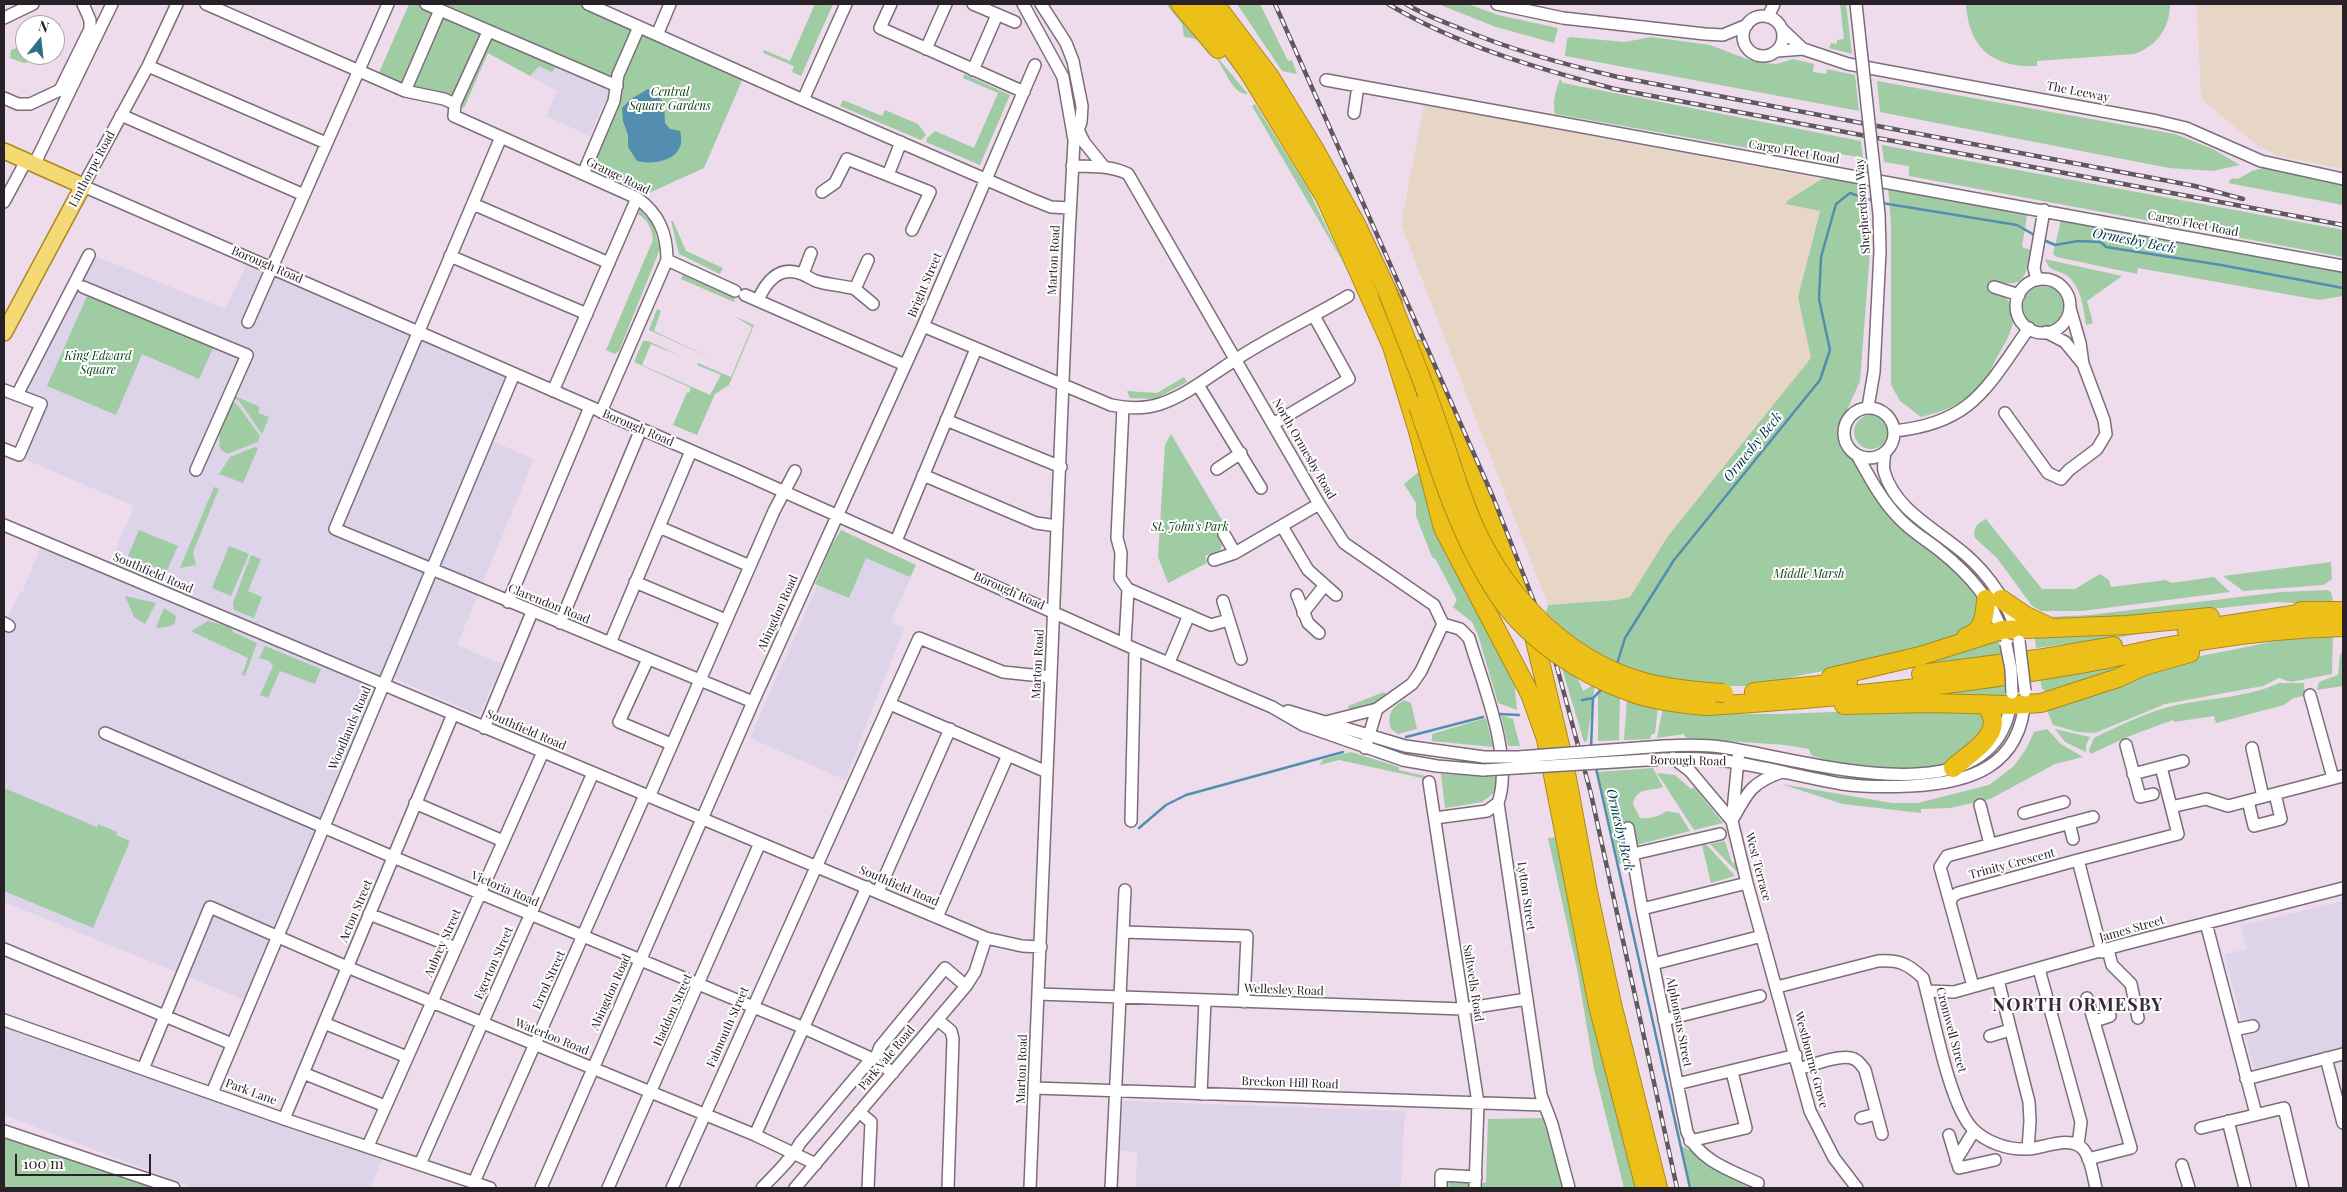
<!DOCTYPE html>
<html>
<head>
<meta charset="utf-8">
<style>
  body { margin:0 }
  #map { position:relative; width:2347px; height:1192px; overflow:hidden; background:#eedcec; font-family:"Playfair Display",serif }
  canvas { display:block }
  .frame { position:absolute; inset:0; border:5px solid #282228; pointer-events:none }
  .north { position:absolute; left:15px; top:15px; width:50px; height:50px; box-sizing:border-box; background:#fff; border:1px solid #a9a7a9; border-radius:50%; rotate:16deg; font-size:14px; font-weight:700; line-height:20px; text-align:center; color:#282228 }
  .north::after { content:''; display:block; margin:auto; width:18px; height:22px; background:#2c7081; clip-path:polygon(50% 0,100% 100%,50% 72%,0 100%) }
  .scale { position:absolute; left:15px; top:1154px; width:136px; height:22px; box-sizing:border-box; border:2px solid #282228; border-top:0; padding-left:6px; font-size:15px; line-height:18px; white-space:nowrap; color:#282228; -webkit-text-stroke:4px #fff; paint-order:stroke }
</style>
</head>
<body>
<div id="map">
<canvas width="2347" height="1192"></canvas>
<div class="frame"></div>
<div class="north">N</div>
<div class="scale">100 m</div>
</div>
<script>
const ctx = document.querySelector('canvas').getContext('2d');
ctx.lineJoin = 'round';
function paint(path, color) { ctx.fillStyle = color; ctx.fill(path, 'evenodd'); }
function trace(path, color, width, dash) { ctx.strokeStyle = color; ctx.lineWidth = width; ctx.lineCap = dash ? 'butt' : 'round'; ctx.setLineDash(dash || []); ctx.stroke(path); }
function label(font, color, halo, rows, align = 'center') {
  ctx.font = font + ' "Playfair Display",serif'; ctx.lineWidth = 4; ctx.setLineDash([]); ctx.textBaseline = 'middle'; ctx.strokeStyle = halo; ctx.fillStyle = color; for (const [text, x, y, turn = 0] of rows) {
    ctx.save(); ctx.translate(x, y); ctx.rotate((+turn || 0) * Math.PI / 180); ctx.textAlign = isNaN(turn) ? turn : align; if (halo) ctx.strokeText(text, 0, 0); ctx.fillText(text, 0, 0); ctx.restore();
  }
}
paint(new Path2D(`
  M2197,4H2343V169L2279,156L2258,146L2201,99Z
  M1424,105L1827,180L1798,297L1812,358L1668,536L1630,597L1616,600L1548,605L1401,225Z`), '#e7d5c5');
paint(new Path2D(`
  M556,64L613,88L606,105L603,103L590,136L546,116L557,91L530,76L539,66Z
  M93,255L225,309L247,264L508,376L483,437L534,459L457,645L502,664L479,715L389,676L212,1093L385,1152L370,1188H194L4,1115V1020L204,1090L245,1000L4,902V623L20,593H22L43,541L108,568L134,506L17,456L40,400L21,392Z
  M840,534L916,566L891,622L904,628L845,780L750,738Z
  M2343,901V1048L2254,1069L2224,954L2247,949L2240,926Z
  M1123,1101L1405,1111L1401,1188H1136L1137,1152L1120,1151Z`), '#ddd4ea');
paint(new Path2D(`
  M409,4H604L747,69L704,168L649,193L583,165L610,106L606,105L613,88L557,64L552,72L539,66L530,76L488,53L464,108L378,75Z
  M815,4H833L801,76L792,72L794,66L763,53L764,50L790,61Z
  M1166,4H1173L1248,94C1224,95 1222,37 1184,37L1182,24Z
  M1237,4H1260L1288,61L1292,60L1297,74L1282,71Z
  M1438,4H1468L1498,15L1558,28L1554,43L1496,27Z
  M1840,4H1846L1852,54L1829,48L1831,43L1837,44V40L1844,39Z
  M1966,4H2170C2170,28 2156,47 2134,54L2037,61V66C1993,68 1969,49 1966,4Z
  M1570,37L1625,42L1651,37L1710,45L1755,62L1776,64L1793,59L1814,64L1813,72L1826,74L1827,69L1855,75L1859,111L1565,56L1567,39Z
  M25,45V55H38L35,61L24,63L10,58L11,50Z
  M964,74L1010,95L980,165L926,142L927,138L935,131L974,148L998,93L963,78Z
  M1560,79L1563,83L1861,141L1863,158L1818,150L1816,160L1555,114C1552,102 1556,90 1560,79Z
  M1877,81L2175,134L2213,149L2240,165L2213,171L2169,168L1880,112Z
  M843,100L882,116L885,110L918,124L926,135L921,140L840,106Z
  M1255,104L1308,189L1343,262L1252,106Z
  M1882,145L2343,230V257L1909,176V166L1884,162Z
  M2266,167L2343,184V205L2228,183L2232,178L2238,179L2252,171Z
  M1828,178L1865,185L1870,252L1860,381L1839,428V438L1847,454L1936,554L1960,575L1980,599L1972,632C1940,641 1909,652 1877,660C1852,666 1827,670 1802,675C1784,679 1765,685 1746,686C1672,688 1598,666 1546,612L1548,605L1616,600L1630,597L1668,536L1811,358L1798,297L1820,211L1786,204L1787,201L1822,179Z
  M1888,187L2026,212L2027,216L2022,247L2031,250C2025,276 2026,289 1995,281L1993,290C2030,307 2009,336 1995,361C1990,370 1986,382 1980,389C1964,404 1941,412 1921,417L1900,401L1891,385V223Z
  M640,210L653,224L660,249L619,351L615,354L606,350L653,240C652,229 648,220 638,214Z
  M2061,220L2343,272V296L2319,300L2138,268L2137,274L2057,257L2053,254Z
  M671,221H673L686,251L723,268L720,274L679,254Z
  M2045,259L2122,276L2087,301L2093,323L2086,325C2084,309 2081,285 2066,275C2061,272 2054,271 2049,267Z
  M683,275L735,298L734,302L681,279Z
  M2023 306a20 20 0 1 1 40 0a20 20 0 1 1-40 0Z
  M88,294L214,346L199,379L142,354L116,415L47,386Z
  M657,309L661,311L654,331L715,360L649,330Z
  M734,316L754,325L729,385L715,394L697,435L673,425L687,392L689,393L691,388L634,362L643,341H648L683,357L651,344L642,365L710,395L721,375L697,365L698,363L731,377L752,327Z
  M1184,377L1187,382L1155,399L1130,398L1127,391L1157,393Z
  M233,395L260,407L258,413L269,417L262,434L239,401L232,397Z
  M230,400L237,404L260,436L258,442L227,454L220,449L219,428Z
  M1854 432a17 17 0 1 1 34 0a17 17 0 1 1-34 0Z
  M1171,434L1228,530L1220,536L1222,545L1220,550L1205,556L1207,563L1168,583L1158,557L1165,445Z
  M255,447L258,448L243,483L219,474L230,457Z
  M1421,470L1513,670L1517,710L1498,703L1478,635L1472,622L1453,607L1457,600L1436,560L1432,557L1416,516V503L1404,484Z
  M214,487L219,489L193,552L196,565L180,568Z
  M1986,519L2042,589H2075L2100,574L2109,580L2111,587L2166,580L2171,583L2214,577L2230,592L2082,611H2041L2032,606L1997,558L1975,538C1972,528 1978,523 1986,519Z
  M139,530L178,546L167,570L164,571L128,556Z
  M841,530L916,565L910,577L866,558L849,598L815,584L831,546Z
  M229,546L249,554L231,596L212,588Z
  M251,555L261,559L248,591L262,597L254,618L234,610L233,603Z
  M2331,562L2332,579L2324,585L2243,591L2223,576Z
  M2327,590L2331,592L2333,601L2292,603L2276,602L2193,611L2052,622L2046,617L2089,615L2281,592Z
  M125,596L156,603L145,624L134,617Z
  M164,608L176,616L175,624L167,627L156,628Z
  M208,621L231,627L233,632L257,643L245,676L242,675L248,658L191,631Z
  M2170,628L2068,647L2065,644L2036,648L2035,639L2037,636Z
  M2306,635H2333L2332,674L2291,682L2279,678L2263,686L2165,704L2095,733L2078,732L2053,725L2045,706L2191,658Z
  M1998,640L2003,654L1898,669Z
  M265,646L321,669L315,684L280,671L268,698L260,695L273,666L269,661L259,658Z
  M2343,651V686L2317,690L2319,682L2338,675L2340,655Z
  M2168,653L2048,693L2042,689L2040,678Z
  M1561,665L1576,674L1583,691L1595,684L1587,741L1584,742Z
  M2279,683H2304L2305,695L2292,699L2284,705L2216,723L2214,716L2174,722L2173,720L2127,737L2091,754L2089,750L2094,738C2120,725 2149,711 2177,705C2211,698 2249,697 2279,683Z
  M2007,684V693L2004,698L1866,697Z
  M1598,686L1620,695L1619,740L1598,741Z
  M1384,692L1388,695L1367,707L1350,713L1348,706Z
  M1627,698L1658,707L1655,733L1651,735L1650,739L1624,740Z
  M1404,700L1411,703L1417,729L1398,734L1391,729C1387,714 1391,708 1404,700Z
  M1663,707L1722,714H1779L1886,710L1984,709L1991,723C1977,736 1963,757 1944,763C1911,775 1843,768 1811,755L1809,749L1785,745L1686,738L1684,734L1657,738Z
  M1501,715L1513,719L1520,746H1508Z
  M1486,718L1493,747L1432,741V734Z
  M2047,729L2061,744L2083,757L2055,764L1990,799L1950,808L1921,809V813L1843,804L1781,784L1892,803H1918L1989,785L2014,766L2026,749L2034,732Z
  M2055,729L2090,737L2086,745V752L2065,742Z
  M1351,752L1399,767V770L1425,776L1430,813L1427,814L1422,778L1339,760L1319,765L1324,759Z
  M1653,768L1663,787C1650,792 1637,786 1633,804L1640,818C1652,819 1657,817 1667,811L1679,813L1690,831L1636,845L1632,825L1620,827L1628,862L1619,864L1598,772Z
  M1657,773L1675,775L1691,789L1694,787L1723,823L1694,830Z
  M1441,774L1497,777L1496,791L1482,802L1445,808Z
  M4,788L97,827L98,824L117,832L116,835L130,841L93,928L4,891Z
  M1559,837L1638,1188H1624L1594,1069L1577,969L1548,838Z
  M1725,841L1732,863L1736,862L1739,874L1710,844Z
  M1706,844L1735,876L1711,883L1702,845Z
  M1543,1118L1564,1188H1448L1449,1181L1486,1183L1488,1119Z
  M4,1128L158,1188H4Z
  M1681,1146L1763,1183L1766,1188H1690Z`), '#9fcca3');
paint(new Path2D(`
  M648,89L658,96L664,103L665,123L670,129L680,131C688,158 658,166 637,161L628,147V135L623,121L622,108L631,99Z`), '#538eb1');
trace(new Path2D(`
  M1882,203L2017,225L2036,236
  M2044,240L2055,245L2078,241L2101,242L2106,247L2221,265L2343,288
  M1617,664L1625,638L1674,560L1820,380L1830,350L1819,299L1821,257L1836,204L1850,193L1874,201
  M1582,700L1593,698
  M1500,714L1519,715
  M1406,737L1483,717
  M1591,748L1593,698L1603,688
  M1596,768L1690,1188
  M1139,828L1166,805L1186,795L1343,752`), '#538eb1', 2.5);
const minor = new Path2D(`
  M177,4L148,66L83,186L740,472L1135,649L1272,707L1303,725L1403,760L1437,766L1483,770
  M206,4L405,91L444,99L455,104
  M426,4L617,86
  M588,4L803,100L1031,199L1051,207L1070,208
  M891,4L880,28L1024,92
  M973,4L1015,22
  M1023,4L1063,77L1074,140
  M1497,4L1563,18L1705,34L1723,35L1747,25
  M1743 36a20 20 0 1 1 40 0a20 20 0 1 1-40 0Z
  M1768,17L1774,4
  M4,18L33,4
  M1783,30L1803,49L1848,64L2157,121L2186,128L2261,161L2343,179
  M488,32L455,104L454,116L637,198C659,214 667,233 667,260L601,412
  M657,35L670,4
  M926,49L946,4
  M1777,51L1803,49
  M148,66L326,143
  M973,70L997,15
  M1326,80L2343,266
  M405,91L440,10
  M4,98L18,104H30L60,90L90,29V20L83,4
  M803,100L846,4
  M1354,113L1358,86
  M121,115L304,195
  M1078,130L1084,142L1104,167
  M501,137L335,529L753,702
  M34,165L112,4
  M1072,166C1092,167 1110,165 1128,174L1319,504L1344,543L1434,605L1443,624L1421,671L1412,684L1377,709L1365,748
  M583,174L614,101L618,75L639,27
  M888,175L901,142
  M822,192L835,183L847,159L930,192L912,230
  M4,202L26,161
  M473,204L609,263
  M450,256L587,314
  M667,260L735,291
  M803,274L811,253
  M2016 306a27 27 0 1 1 54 0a27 27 0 1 1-54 0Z
  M2037,280L2034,268L2044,210
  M83,287L247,355L196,470
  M1994,287L2019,295
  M855,289L873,304
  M745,295L905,365
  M758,300C766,282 779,265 802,274C807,276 811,279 816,281C828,285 842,285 855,289L868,260
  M248,322L388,4
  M923,326L1111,405C1126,408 1145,409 1160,404C1187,395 1211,375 1235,360C1271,336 1311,318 1348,296
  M2046,332L2065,342L2083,364
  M1198,385L1261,488
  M4,390L41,404L19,455L4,449
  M553,391L637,198
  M17,395L89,255
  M1123,407L1117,538L1121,553L1120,578L1128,589L1211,625L1228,620
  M1868,407L1874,372L1877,311
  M1844 433a25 25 0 1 1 50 0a25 25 0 1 1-50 0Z
  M2005,413L2048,473L2061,479L2069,470L2097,449L2106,434L2104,420L2083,364L2080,343L2070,308
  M946,420L1061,467
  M1273,424L1349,379L1314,316
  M1894,431C1973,423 1987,387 2029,328
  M1885,452C1884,458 1883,465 1884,471C1895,511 1938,530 1966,555C1989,575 2010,605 2017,635
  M1857,455C1869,476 1880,498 1897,516C1909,530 1925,539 1939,550C1967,572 1993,601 2003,635
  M1217,469L1241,453
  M923,475L1036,523L1057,526
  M4,525L986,938L1022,946L1041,947
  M659,527L750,566
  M1283,528L1308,570L1336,595
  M1224,534L1235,553
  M896,541L976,349
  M1214,560L1235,553L1319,504
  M635,582L726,620
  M1297,595L1308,623L1319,633
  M1223,601L1241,659
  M508,602L590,407
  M1303,613L1324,586
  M4,623L9,626
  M560,623L641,429
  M1443,624L1460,629L1469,638C1482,682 1514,758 1498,803L1541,1095L1552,1124L1569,1188
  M610,643L691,451
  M1125,644L1128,589
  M648,659L619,722L671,744
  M1169,662L1189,615
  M2310,695L2333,778
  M890,704L1047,772
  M1288,711L1405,746L1484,757
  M1326,722L1377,709
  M484,728L532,612
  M105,733L393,857L804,1028L875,1060L893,1073
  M2126,745L2140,797L2153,794
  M1664,746C1683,745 1702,744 1721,747C1797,757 1997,825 2011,700
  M2252,748L2263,797
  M1739,750L1732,821L1747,883L1810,1111L1834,1158L1857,1188
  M1673,758L1690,771L1732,821
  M1663,759C1688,758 1713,758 1738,763C1773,769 1807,778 1842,784C1864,787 1888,787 1910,786C1970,783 2021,767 2025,698
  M2133,774L2183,761
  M1429,782L1478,1103L1475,1188
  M649,797L774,511L795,471
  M2248,801L2254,826L2281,819L2275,794
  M415,803L503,841
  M1980,805L1990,844
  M2171,807L2206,799L2228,806L2343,776
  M2024,813L2064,802
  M1734,817C1748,791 1753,782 1782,772
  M1435,818L1487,811L1498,803
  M1131,821L1135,649
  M2069,823L2073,839
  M1628,828L1642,909L1687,1132C1699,1161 1732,1171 1758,1183
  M1633,854L1720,834
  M2078,860L2178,834L2161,767
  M878,892L950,729
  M1950,903L1940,867L1947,856L2093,817
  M1642,909L1747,883
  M369,914L456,948
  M937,917L1008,755
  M2206,923L2256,1114
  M1123,932L1247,936L1244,1002
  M4,949L232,1044
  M2108,950L2112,965L2131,984L2138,1018
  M1653,964L1762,936
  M2039,969L2081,1122L2078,1145
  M1998,980L2029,1102L2030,1121L2028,1149
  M1973,986L1950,903L1952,897L1958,893L2078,860L2102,952
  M1777,987L1878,961C1899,960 1907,963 1923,978C1933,1013 1949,1104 1972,1128C1986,1143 2009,1150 2028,1149C2044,1148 2070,1135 2083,1149C2091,1158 2093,1176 2096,1188
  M1927,991L1954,992L2121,945L2343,888
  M1038,994L1463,1009L1527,999
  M2087,998L2131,1148L2088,1159
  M4,1020L284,1119L490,1188
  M938,1020L951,1031L953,1039L948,1188
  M1664,1020L1760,996
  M2095,1021L2110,1016
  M324,1023L407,1057
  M2234,1030L2253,1026
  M1990,1036L2010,1030
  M2326,1058L2343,1123
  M875,1060L880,1047L945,968L966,986
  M143,1069L210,907L347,967L755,1135L816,1164
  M1799,1069C1811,1065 1843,1053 1854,1059C1859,1061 1862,1066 1865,1070L1882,1134
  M303,1073L385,1106
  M2246,1079L2343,1054
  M1677,1084L1796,1055
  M1034,1088L1544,1105
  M212,1093L514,374
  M1201,1094L1205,1000
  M859,1112L871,1122L868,1188
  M1861,1118L1876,1114
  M284,1119L453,714
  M2228,1121L2245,1188
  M2201,1128L2284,1108L2303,1188
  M4,1131L174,1188
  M755,1135L867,887
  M1949,1135L1959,1168L1995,1160
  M1690,1141L1746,1128L1732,1072
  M368,1146L543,752
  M1956,1160L1974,1131
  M420,1164L593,773
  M2182,1165L2189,1188
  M474,1182L645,795
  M541,1188L753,702L923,326L1035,65
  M608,1188L760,843
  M672,1188L919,638L1003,672L1051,677
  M762,1188C775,1174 791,1160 800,1143L871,1059
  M795,1188L966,986L975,972L986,938
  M1030,1188L1069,235L1074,142L1081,122L1082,106L1073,61L1066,43L1041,4
  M1111,1188L1125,890
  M1441,1188V1175L1476,1177`);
const major = new Path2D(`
  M4,151L83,186L4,333`);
const highway = new Path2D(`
  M1180,4L1218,49
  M1199,4L1248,71L1325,197L1395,353
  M1215,4L1270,77L1315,150L1357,226L1393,303
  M1391,343L1418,431L1443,528L1530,694L1546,739L1598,1006L1645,1188
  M1419,350L1498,534L1525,602
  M2001,599L2026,616L2046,625
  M2301,611H2343
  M1532,628L1564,762L1588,892L1612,1004L1658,1188
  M2187,631L2312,612
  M1966,637C1984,631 1985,616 1986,599
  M1921,674L2037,659L2113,646
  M1831,677L1920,656L2002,630L2127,625L2210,617
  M1754,692L1848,682
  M1844,705L1929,703L2011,705L2041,703L2118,678L2144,666L2190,653
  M1707,706C1830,699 1953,686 2075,665C2117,658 2158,647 2201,641C2248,633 2295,628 2343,627
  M1953,768C1972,751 2010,731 1984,704`);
trace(minor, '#7c6d7a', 14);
trace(major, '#a7891e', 18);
trace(highway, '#a7891e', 20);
trace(minor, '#fff', 11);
trace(major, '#f4d975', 15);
trace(highway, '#ecc019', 18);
const rail = new Path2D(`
  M1275,4L1493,497L1538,612L1557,667L1591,794L1677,1188
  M1388,4C1459,46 1536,68 1615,89L2343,225
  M1406,4C1422,14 1441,21 1459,28C1511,50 1563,64 1618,77L2195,186L2243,199`);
trace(rail, '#615760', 4.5);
trace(rail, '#fff', 2.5, [8]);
const minorBridge = new Path2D(`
  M1856,4L1879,214L1880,251L1877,311
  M2019,641L2025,691
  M2006,644L2011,669L2012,693
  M1484,757H1518L1664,746
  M1483,770L1663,759`);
const highwayBridge = new Path2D(`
  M1387,291C1404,334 1422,378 1437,422C1450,457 1459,492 1474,526C1508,601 1573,667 1656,685C1678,689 1701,692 1724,693
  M1418,406C1439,468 1458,531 1493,587C1523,637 1579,674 1633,693C1656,701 1682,704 1707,706`);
trace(minorBridge, '#7c6d7a', 14, []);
trace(highwayBridge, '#a7891e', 20, []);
trace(minorBridge, '#fff', 11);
trace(highwayBridge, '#ecc019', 18);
label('italic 12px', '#043d14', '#fff', [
  ["Central",670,92],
  ["Square Gardens",670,106],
  ["King Edward",98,356],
  ["Square",98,370],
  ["St. John's Park",1190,527],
  ["Middle Marsh",1809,574]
]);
label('12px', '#282228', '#fff', [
  ["The Leeway",2078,92,11],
  ["Cargo Fleet Road",1794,152,10],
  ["Linthorpe Road",92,169,-62],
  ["Grange Road",618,176,26],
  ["Shepherdson Way",1863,206,-94],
  ["Cargo Fleet Road",2193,224,11],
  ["Marton Road",1054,260,-87],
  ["Borough Road",267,265,23],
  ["Bright Street",925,285,-67],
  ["Borough Road",638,428,23],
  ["North Ormesby Road",1304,449,60],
  ["Southfield Road",153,573,23],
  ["Borough Road",1009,591,24],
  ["Clarendon Road",549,604,22],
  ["Abingdon Road",778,613,-66],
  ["Marton Road",1038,664,-87],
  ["Woodlands Road",350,728,-67],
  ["Southfield Road",526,730,23],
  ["Borough Road",1688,761,1],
  ["Trinity Crescent",2012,864,-15],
  ["West Terrace",1758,867,75],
  ["Southfield Road",899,886,23],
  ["Victoria Road",505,889,23],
  ["Lytton Street",1526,896,82],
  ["Acton Street",356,911,-67],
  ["James Street",2132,929,-16],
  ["Aubrey Street",443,943,-66],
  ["Egerton Street",494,963,-66],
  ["Errol Street",549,980,-66],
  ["Saltwells Road",1473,983,81],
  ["Wellesley Road",1284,990,2],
  ["Abingdon Road",611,992,-66],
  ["Haddon Street",673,1010,-66],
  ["Alphonsus Street",1679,1022,79],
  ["Falmouth Street",728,1027,-66],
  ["Cromwell Street",1951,1030,75],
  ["Waterloo Road",552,1037,22],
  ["Park Vale Road",887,1058,-50],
  ["Westbourne Grove",1811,1060,75],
  ["Marton Road",1022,1069,-88],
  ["Breckon Hill Road",1290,1083,2],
  ["Park Lane",251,1092,20]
]);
label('italic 14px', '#01364e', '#fff', [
  ["Ormesby Beck",2134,241,11],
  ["Ormesby Beck",1753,447,-51],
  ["Ormesby Beck",1620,830,77]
]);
ctx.letterSpacing = '1px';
label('bold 18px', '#382b37', '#fff', [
  ["NORTH ORMESBY",2078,1005]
]);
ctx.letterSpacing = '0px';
</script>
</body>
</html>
